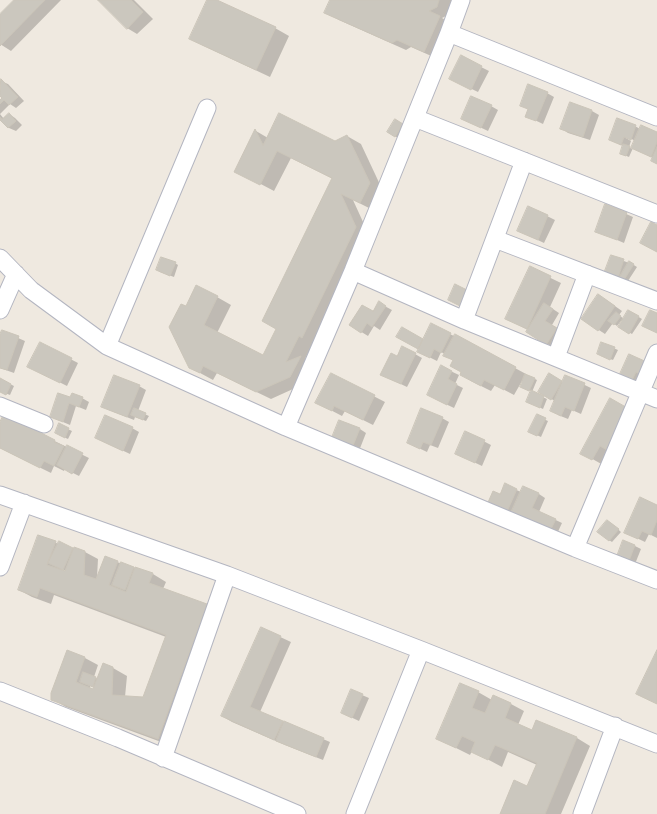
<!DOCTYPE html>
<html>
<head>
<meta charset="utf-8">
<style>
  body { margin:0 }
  canvas { display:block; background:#efe9e0 }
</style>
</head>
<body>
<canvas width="657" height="814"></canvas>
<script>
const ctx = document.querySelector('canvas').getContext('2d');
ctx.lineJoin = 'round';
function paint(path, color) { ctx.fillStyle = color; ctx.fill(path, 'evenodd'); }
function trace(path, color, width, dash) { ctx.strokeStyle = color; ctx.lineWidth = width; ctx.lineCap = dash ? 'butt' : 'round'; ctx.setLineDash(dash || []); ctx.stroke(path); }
paint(new Path2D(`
  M15,0H61L11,51L0,44V15Z
  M99,0H134L153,19L137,34L127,28Z
  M208,0H214L275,28L289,36L270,77L204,46L190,38Z
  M331,0H456L450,14L442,18L453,25L438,59L411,47L406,50L339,20L326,13Z
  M461,57L489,71L478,92L457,82Z
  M1,81L8,84L24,101L16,108L10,104L0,114V101L3,98L0,95Z
  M547,93L554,97L543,124L526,116Z
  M570,103L592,111L599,115L590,140L568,133L562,129Z
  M491,106L498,110L488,131L469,122Z
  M0,114L4,119L9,114L15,118L22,125L16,131L9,128L0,118Z
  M396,121L405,127L398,138L388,132Z
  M635,126L640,129L657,133V164L653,158L633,148L629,157L624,155L621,154L623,146L610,140ZM627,136L635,141L632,149L629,147L631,141L626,138Z
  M256,131L268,138L335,142L347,136L361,144L383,191L373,210L353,200L369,235L305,359L313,364L304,384L271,399L217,373L213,380L189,367L186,308L217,297L231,305L217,333L264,356L277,329L333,179L291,158L274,191L236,171Z
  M606,205L633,217L624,243L596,231Z
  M529,207L555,220L544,243L525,234Z
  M611,256L629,263V262L637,267L626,284L611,280Z
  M175,263L178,265L174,277L160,272Z
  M530,268L561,283L550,307L559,313L552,325L563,333L554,348L527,332L528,330L507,319Z
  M605,299L622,311L619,315L624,319L629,311L642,319L632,334L619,327L622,321H621L617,326L613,323L605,334L582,319Z
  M379,303L392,310L380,330L374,326L368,336L350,325L373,313Z
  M402,328L424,341L450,334L515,368L526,374H525L537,380L532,392L547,399L543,409L530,403L531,391L524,388L523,382L522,381L514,395L495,385L491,391L471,381L462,372L454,360L445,354L441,352L437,361L425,355L420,349L398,337Z
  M2,331L25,341L14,373L0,368V337Z
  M40,343L78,363L67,386L35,370Z
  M602,343L618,350L613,360L601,356Z
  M415,354L422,358L407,387L388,378L397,358Z
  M629,355L643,375L639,383L628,377Z
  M442,367L459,375L455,384L463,388L454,408L435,399Z
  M331,374L385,402L373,425L345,411L342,416L317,403Z
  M549,374L563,382L566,376L591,388L581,414L572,410L568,419L558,415L555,401L539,392Z
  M0,379L14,386L10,395L0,391Z
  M139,386L146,390L138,411L149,416L146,421L135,417L134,420L109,410Z
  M82,398L89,402L86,410L76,406L70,425L51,417L71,399Z
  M611,400L640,416L619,455L603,465L582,453Z
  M4,416L89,458L79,476L65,469L64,471L54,466L51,473L0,448V425Z
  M537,416L548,421L541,437L530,432Z
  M442,418L449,422L438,448L430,445L427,452L408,443Z
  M59,425L72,431L68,439L59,435Z
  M132,428L139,432L130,454L96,438Z
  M360,429L366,433L357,456L337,448Z
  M466,432L491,445L482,466L463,457Z
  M505,485L521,492L539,494L545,498L539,512L562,523L556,536L494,511Z
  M657,506V538L649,534L645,542L626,533Z
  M611,523L621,532L612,542L609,540Z
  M55,542L58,544L59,542L74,549L85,552L98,559L97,578L117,562L153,574L166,582L163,589L207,605L220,613L172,746L66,707L52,699L85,658L98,665L94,677L98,679L103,664L113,668L127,676L125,697L144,698L166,637L54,595L51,604L32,597L19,590ZM62,569L68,572L61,571ZM90,686L95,687L94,690L90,688Z
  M635,546L641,549L633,569L623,565Z
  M261,628L291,642L260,712L330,742L323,760L285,745L232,722L222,716Z
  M478,692L492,700L493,696L511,704L524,711L518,725L533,731L537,721L577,738L590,746L561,814H501L528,787L537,765L508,752L502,767L472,751L470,755L438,739Z
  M362,695L369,698L359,721L342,713Z`), '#0003');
const building = new Path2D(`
  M14,0H45L0,46V14Z
  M98,0H131L143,12L127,29Z
  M207,0H217L276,27L256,70L189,39Z
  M330,0H439L437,7L429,11L440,16L424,52L397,40L392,43L324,13Z
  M461,55L482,66L471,90L449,79Z
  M1,79L18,97L9,105L4,100L0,104V100L2,98L0,96Z
  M528,84L548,92L536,121L525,117L528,109L520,106Z
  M471,96L492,105L481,128L461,119Z
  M570,102L592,110L583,137L560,129Z
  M9,113L16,121L8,128L0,120V117L2,119Z
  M279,113L335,141L347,135L370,183L360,203L341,194L356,227L302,338L299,336L286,362L301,356L290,377L256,392L203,366L200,373L189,368L169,327L181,304L186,306L196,285L218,296L204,325L263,355L276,329L262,321L332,178L277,151L260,185L234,172L255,129L263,145Z
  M617,118L636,125L631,140L624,137L621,145L609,140Z
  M395,119L403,124L395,137L387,132Z
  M641,125L657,132V142L651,157L631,148Z
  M623,144L630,146L626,156L620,154Z
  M657,147V164L651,161Z
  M605,204L627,212L617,240L595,232Z
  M528,206L548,215L538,240L517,231Z
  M651,222L657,225V252L640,243Z
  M611,255L624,259L617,281L603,276Z
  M161,257L176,262L170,276L156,270Z
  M629,261L634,264L622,283L618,280Z
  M530,266L551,276L527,329L505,319Z
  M455,284L469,291L462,307L448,300Z
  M598,294L615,306L598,331L581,319Z
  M379,301L386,306L372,327L367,323L361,333L349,325L362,305L373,311Z
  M544,303L553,309L545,321L557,328L546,345L526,332Z
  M628,310L639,316L629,334L618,327Z
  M650,310L657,313V333L642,326Z
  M616,312L621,316L614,325L608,321Z
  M431,323L451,333L441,353L434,349L430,358L417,352Z
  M402,327L423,339L418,349L396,337Z
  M2,330L19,336L7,370L0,368V334Z
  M455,334L516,367L504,390L484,380L481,386L460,375L461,372L450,366L453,360L443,356Z
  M40,342L72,358L60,383L27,367Z
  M601,342L615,347L610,360L597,354Z
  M402,346L416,353L401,384L380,375L391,353L397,356Z
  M629,354L649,363L643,376L636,372L632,380L620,374Z
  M441,365L452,371L448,379L457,384L447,405L427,395Z
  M331,373L375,395L363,420L334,406L332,411L315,403Z
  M549,373L562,381L551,400L538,392Z
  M525,374L535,378L529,391L520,387Z
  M114,375L140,385L127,417L101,407Z
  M565,375L585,383L574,411L565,407L561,416L550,411Z
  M0,378L11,384L6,395L0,392Z
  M531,390L544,396L540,408L526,402Z
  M58,393L70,397L72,393L83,397L79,407L69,403L63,422L50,417Z
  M610,398L631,410L609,451L600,446L592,460L580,454Z
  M134,408L146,413L143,420L131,415Z
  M421,408L443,417L431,445L423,442L420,449L407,443Z
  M4,414L55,440L54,442L64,446L54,466L44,461L40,468L0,448V422Z
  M537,414L546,418L537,436L528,432Z
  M105,415L133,427L123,451L95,438Z
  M339,420L360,428L350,453L329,445Z
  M59,423L69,428L65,438L55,433Z
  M465,431L485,440L475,463L455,454Z
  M67,445L83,453L72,474L57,465Z
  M505,483L517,489L505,516L486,507L493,491L500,494Z
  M523,486L539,493L532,508L556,519L549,533L510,515Z
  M640,497L657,505V520L651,535L642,531L638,539L624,533Z
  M607,520L619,529L609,541L597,532Z
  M38,535L56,541L47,565L65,571L74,547L85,551L84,575L96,579L105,556L118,561L109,585L126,592L135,567L153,573L149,583L207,604L158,739L51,700V693L67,650L85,657L76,682L93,689L103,663L113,667L112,695L143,697L166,635L40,588L37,597L18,590Z
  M623,540L635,545L627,566L615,562Z
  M59,541L73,548L63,570L48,563Z
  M121,562L134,567L125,590L112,585Z
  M261,627L281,636L250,707L283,721L274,740L221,716Z
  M657,650V704L636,694Z
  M83,672L96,677L93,687L80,682Z
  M460,683L479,691L472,708L485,713L493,695L511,703L505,718L532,730L536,720L577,737L545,814H500L514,780L527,786L537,763L495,745L488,760L471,752L475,742L462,736L456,748L436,739Z
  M351,689L363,694L352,718L341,713Z
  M284,721L324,738L316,757L276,741Z`);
paint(building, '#cbc7be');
trace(building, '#cbc5b9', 1);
const minor = new Path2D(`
  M449,33L461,0
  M415,118L657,214
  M495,239L657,301
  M0,258L31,290L107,346L286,427L575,548L657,580
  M353,271L464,320L657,399
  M0,310L16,274
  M464,320L524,161
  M107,346L207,108
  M556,357L587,274
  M0,406L44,424
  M286,427L353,271L449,33L657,117
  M0,495L227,575L421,650L657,744
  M575,548L657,353
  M0,567L24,503
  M0,691L118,738L297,814
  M163,758L227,575
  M355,814L421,650
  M582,814L615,726`);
trace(minor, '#b4b6c1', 19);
trace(minor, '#fff', 17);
</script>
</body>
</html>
